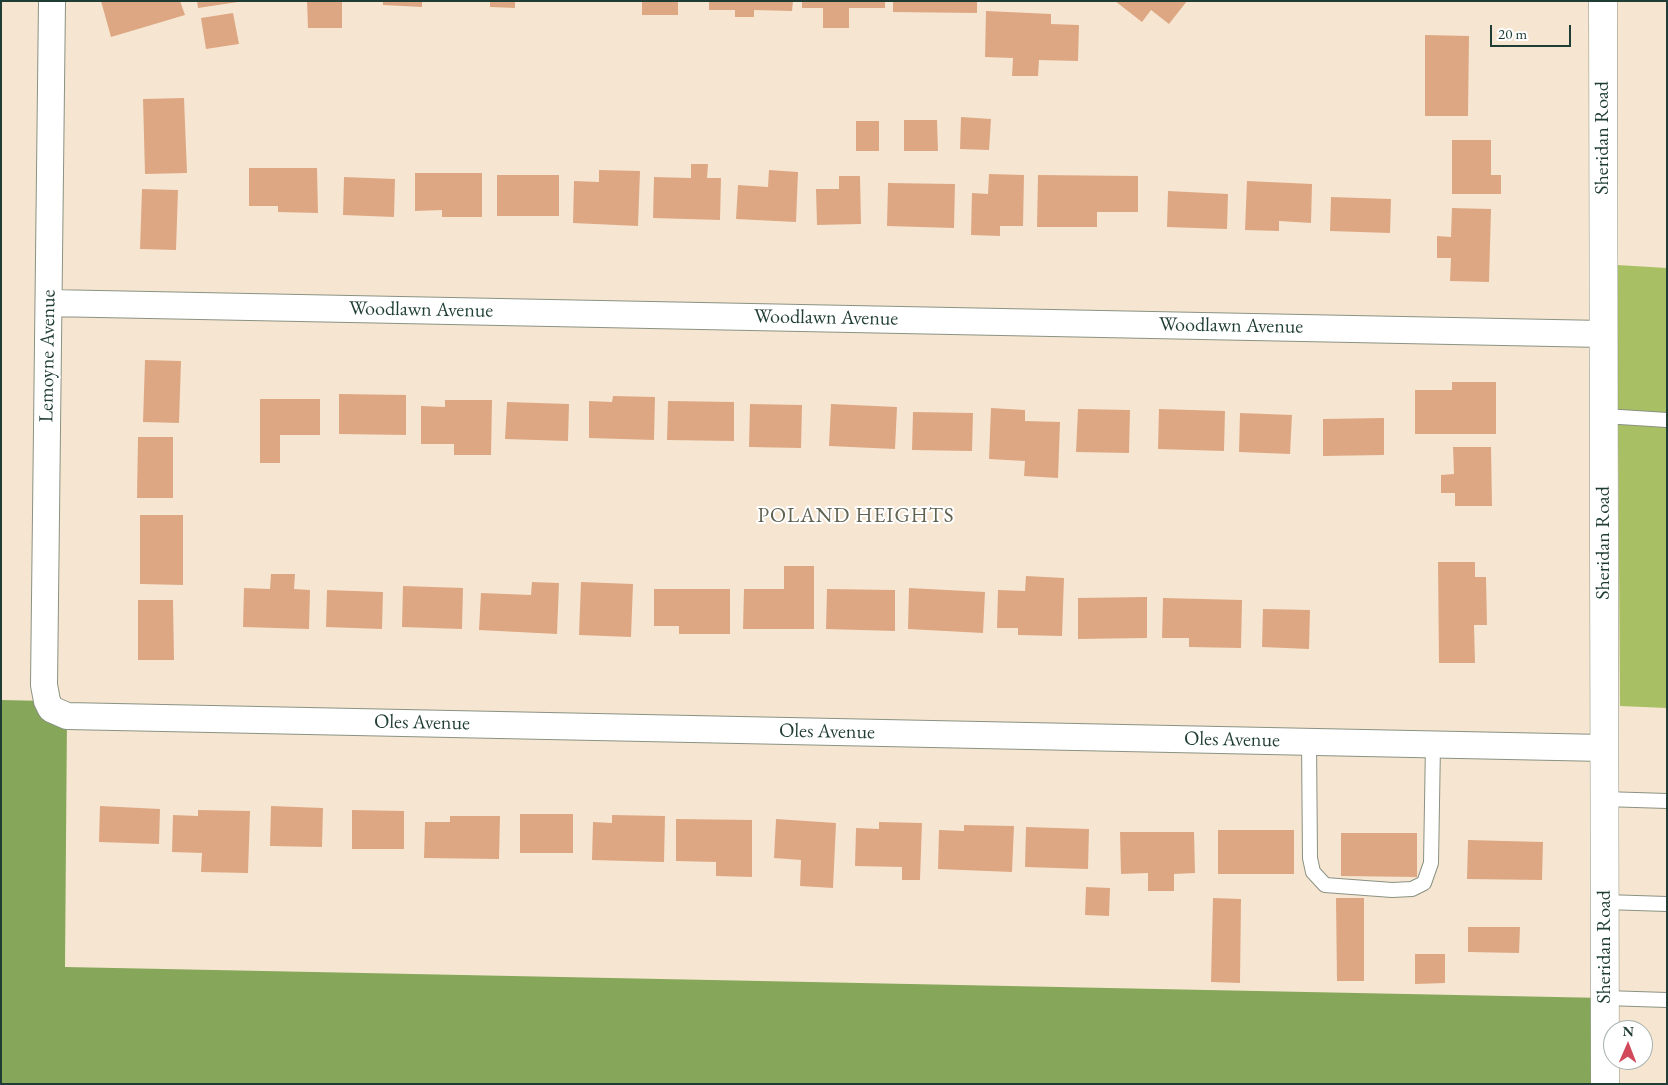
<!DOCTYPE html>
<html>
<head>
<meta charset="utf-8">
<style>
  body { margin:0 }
  #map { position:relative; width:1668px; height:1085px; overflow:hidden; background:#f6e6d1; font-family:"EB Garamond",serif }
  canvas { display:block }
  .frame { position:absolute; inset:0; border:2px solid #1f3d34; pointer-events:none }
  .north { position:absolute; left:1603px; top:1020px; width:50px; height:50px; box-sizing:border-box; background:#fff; border:1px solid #a5b1ae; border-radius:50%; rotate:1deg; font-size:14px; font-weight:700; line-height:20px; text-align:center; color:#1f3d34 }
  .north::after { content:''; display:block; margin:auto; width:18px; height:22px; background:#d1495b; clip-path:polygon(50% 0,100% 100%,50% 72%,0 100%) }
  .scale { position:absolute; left:1490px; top:25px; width:81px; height:22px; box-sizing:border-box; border:2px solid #1f3d34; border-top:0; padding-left:6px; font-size:15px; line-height:18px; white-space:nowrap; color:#1f3d34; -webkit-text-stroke:4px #fff; paint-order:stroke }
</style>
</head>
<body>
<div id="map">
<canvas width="1668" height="1085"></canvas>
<div class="frame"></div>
<div class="north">N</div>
<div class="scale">20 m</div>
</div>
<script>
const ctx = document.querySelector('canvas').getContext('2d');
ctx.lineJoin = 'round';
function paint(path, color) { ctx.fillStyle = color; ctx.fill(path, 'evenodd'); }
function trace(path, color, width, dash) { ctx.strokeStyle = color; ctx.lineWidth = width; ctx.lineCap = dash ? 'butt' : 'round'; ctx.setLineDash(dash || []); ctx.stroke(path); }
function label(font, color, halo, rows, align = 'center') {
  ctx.font = font + ' "EB Garamond",serif'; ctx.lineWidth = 4; ctx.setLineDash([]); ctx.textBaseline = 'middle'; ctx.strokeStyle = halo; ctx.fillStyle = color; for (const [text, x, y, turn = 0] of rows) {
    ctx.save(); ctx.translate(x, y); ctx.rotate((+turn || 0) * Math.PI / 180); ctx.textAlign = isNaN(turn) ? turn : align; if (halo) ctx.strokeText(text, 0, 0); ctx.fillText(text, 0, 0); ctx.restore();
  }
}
paint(new Path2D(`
  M1617,265L1667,268V708L1620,706Z`), '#a8bf64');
paint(new Path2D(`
  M1,700L47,701L67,716L65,967L1605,998V1084H1Z`), '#86a65a');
paint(new Path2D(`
  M101,1H180L185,15L111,37Z
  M197,1H238V2L198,8Z
  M307,1H342V28H308Z
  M383,1H422V7L383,5Z
  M490,1H515V8L490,7Z
  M642,1H678V15H642Z
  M709,1H793L792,11L754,10V17H735V10H709Z
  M802,1H885V8H849V28H823V8H802Z
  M893,1H977V13L893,12Z
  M1115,1H1187L1169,24L1151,10L1142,22Z
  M986,11L1051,14V24L1079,25L1078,61L1039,60L1038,76H1012L1013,58L985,57Z
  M233,13L239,44L206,49L201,18Z
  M1425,35L1469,36L1468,116H1425Z
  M184,98L187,173L145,174L143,99Z
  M961,117L991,119L989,150L960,149Z
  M904,120H937L938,151H904Z
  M856,121H879V151H856Z
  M1452,140H1491V175H1501V194H1452Z
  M691,164H708L707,178H721L720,220L653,218L654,177L691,178Z
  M249,168H317L318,213L278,212V206H249Z
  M599,170L640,171L638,226L573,223L574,181L599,182Z
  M769,170L798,172L796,222L736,219L738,185L768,187Z
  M415,173H482V217H442V210L415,211Z
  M989,174L1024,175L1023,226H1000V236L971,235L972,193L988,194Z
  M497,175H559V216H497Z
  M1038,175L1138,176V212H1097V227H1037Z
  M839,176H860L861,224L817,225L816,189H839Z
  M344,177L395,179L394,217L343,215Z
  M1247,181L1312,184L1311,223L1279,221V231L1245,230Z
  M888,183L955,184L954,228L887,226Z
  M142,189L178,190L176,250L140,249Z
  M1168,191L1228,194L1227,229L1167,227Z
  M1331,197L1391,199L1390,233L1330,231Z
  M1452,208L1491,209L1489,282L1450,281L1451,258H1437V236L1451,237Z
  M145,360L181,361L179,423L143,422Z
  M1452,382H1496V434H1415V390H1452Z
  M339,394L406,395V435L339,434Z
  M613,396L655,397L654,440L589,438V401L612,402Z
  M260,399H320V435H280V463H260Z
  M445,400H492L491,455H454V444H421V406L445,407Z
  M668,401L734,402V441L667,440Z
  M507,402L569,404L568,441L505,439Z
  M750,404L802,405L801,448L749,447Z
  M831,404L897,407L895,449L829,446Z
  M991,408L1025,410V421L1060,422L1058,478L1024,476L1025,461L989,459Z
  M1078,409L1130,410L1129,453L1076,452Z
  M1159,409L1225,411L1224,451L1158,449Z
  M913,412L973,413L972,451L912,450Z
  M1240,413L1292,415L1290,454L1239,452Z
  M1384,418V455L1323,456V419Z
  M138,437H173V498H137Z
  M1453,447H1491L1492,506H1455V493H1441V475L1454,474Z
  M140,515H183V585L140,584Z
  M1438,562H1475V577H1486L1487,625H1474L1475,663H1439Z
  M784,566H814V629H743L744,589H784Z
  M271,574H295L294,589L310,590L309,629L243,627L244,588L270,589Z
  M1026,576L1064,578L1062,636L1018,635V628H997L998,590L1025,591Z
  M532,582L559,583L557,634L479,630L481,593L531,595Z
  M581,582L633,584L631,637L579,635Z
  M403,586L463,588L462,629L402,627Z
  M909,588L985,592L983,633L908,629Z
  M654,589H730V634H679V626H654Z
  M827,589L895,590V631L826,629Z
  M327,590L383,592L382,629L326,627Z
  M1147,597V638L1078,639V598Z
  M1163,598L1242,600L1241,648L1189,647V638H1162Z
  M138,600H173L174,660H138Z
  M1263,609L1310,610L1309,649L1262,647Z
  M100,806L160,809L159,844L99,842Z
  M271,806L323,808L322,847L270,846Z
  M198,810L250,811L248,873L201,872L202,853L172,852L173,815L198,816Z
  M352,810L404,811V849H352Z
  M520,814H573V853H520Z
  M612,815L665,816L664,862L592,860L593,822L612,823Z
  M450,816H500L499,859L424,858L425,822H450Z
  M676,819L752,820V877L716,876V862L676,861Z
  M776,819L836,823L833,888L800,886L801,860L774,858Z
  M879,822L922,823L920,880H902V867L855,866L856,828L879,829Z
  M964,825L1014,826L1012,872L938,869L939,830L964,831Z
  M1026,827L1089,829L1088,869L1025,867Z
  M1218,830H1294V874H1218Z
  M1120,832H1194L1195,873L1174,874V891H1148V873L1121,874Z
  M1341,833H1417V877L1341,876Z
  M1468,840L1543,842L1542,880L1467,879Z
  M1086,887L1110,888L1109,916L1085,915Z
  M1213,898L1241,899L1240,983L1211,982Z
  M1336,898H1364V981H1337Z
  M1468,927H1520L1519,953L1468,952Z
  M1415,954H1445V983L1415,984Z`), '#dea783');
const service = new Path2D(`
  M1604,416L1667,420
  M1309,741L1310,858L1313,872L1325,885L1392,890L1412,889L1424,883L1431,863L1433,744
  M1604,799L1667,801
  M1605,902L1667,904
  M1605,998L1667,1000`);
const minor = new Path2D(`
  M52,1L44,685L47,701L51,709L67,716L1604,748
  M49,303L1603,334`);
const tertiary = new Path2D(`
  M1603,1L1605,1084`);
trace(service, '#8a9282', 16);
trace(minor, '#8a9282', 28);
trace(tertiary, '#8a9282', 29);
trace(service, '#fff', 14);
trace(minor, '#fff', 26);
trace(tertiary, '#fff', 28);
label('20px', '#1f3d34', '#fff', [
  ["Sheridan Road",1603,138,-90],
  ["Woodlawn Avenue",421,310,1],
  ["Woodlawn Avenue",826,318,1],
  ["Woodlawn Avenue",1231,326,1],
  ["Lemoyne Avenue",48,356,-89],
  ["Sheridan Road",1604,543,-90],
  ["Oles Avenue",422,723,1],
  ["Oles Avenue",827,732,1],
  ["Oles Avenue",1232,740,1],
  ["Sheridan Road",1605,947,-90]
]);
ctx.letterSpacing = '1px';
label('21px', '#626250', '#fff', [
  ["POLAND HEIGHTS",856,516]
]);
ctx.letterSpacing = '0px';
</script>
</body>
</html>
